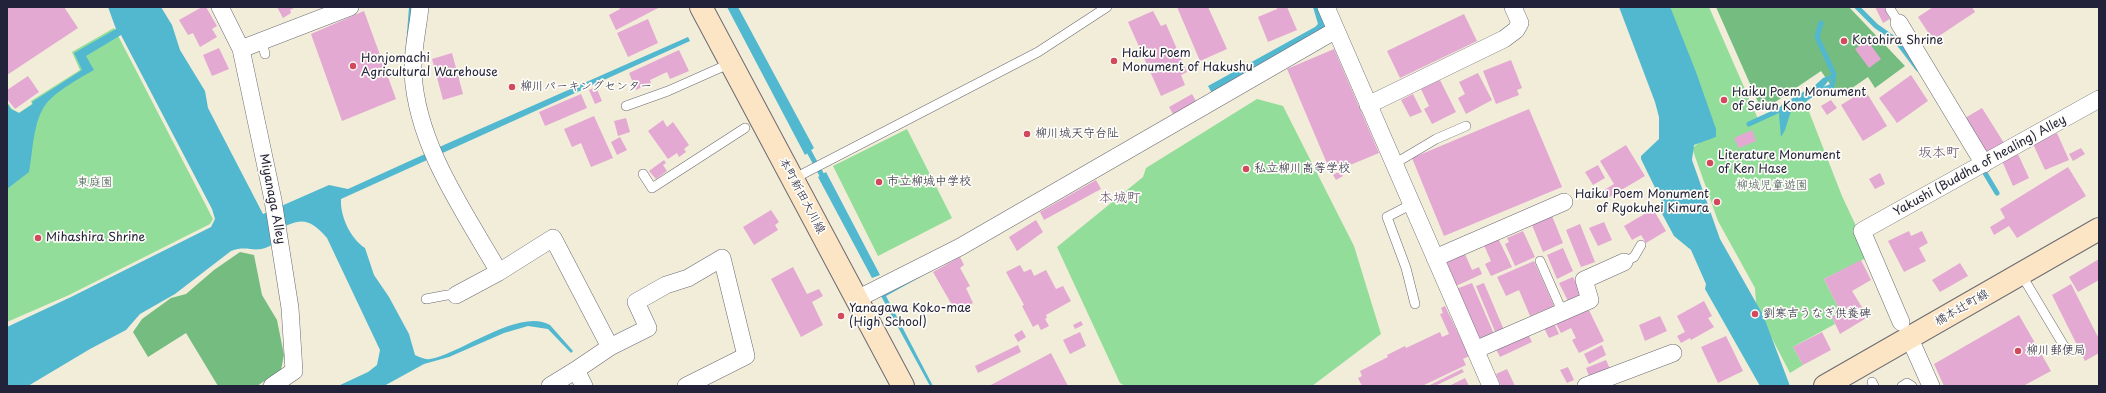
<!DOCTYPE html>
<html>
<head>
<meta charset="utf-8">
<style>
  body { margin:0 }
  #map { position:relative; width:2106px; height:393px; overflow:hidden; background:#f2edd8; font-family:"Playpen Sans",sans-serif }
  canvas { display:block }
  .frame { position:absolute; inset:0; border:8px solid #22223b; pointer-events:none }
</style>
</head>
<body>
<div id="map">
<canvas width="2106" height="393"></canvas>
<div class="frame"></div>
</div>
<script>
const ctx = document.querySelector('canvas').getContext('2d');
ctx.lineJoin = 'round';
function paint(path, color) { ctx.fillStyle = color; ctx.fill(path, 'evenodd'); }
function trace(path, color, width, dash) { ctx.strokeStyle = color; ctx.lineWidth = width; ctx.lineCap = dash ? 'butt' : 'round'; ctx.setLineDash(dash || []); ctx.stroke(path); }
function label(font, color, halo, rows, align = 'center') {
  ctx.font = font + ' "Playpen Sans","Klee One",sans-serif'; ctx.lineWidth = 3.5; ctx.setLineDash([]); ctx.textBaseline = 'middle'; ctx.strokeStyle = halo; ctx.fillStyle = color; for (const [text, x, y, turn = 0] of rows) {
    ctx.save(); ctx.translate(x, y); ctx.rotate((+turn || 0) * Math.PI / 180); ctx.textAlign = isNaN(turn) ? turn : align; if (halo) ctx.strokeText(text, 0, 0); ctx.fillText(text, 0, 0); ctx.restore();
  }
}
paint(new Path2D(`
  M1664,7H1709L1758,119C1778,110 1793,96 1812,87L1806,104L1842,196L1870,256L1824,279L1840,311L1832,317L1835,324L1793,347L1803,365L1790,373L1764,323L1745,308L1756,303L1755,288L1718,221L1692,148L1703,140L1716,137Z
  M114,28L213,219L210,224L69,295L7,322V102L12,109L19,113L32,104L31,101L80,70L72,52Z
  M1257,99L1283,106L1354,246L1381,334L1312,386H1125L1120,383L1057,247L1143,177L1146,168Z
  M907,129L952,218L878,256L833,166Z`), '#92dd99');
paint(new Path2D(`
  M1716,7H1849L1905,66L1875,88L1868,77L1839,97L1821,71L1762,111Z
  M240,252L254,255L262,295L277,320L284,355L281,370L257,386H218L186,333L148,357L133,332L142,319L171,298L186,294L214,270Z`), '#75bc81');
paint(new Path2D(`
  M108,7H161L172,25L180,50L205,91L208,108L263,214L329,185L348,189L425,154C419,135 411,117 408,97C403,69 407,36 409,7H413L428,152L688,37L690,41L341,199C340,217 351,239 365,248L374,275L389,297L409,334L415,355C420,357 425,360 430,359C460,354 520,307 550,325L573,351L571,353L548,329L528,326L504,333L449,357L424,364L384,386H338L368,372L377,365L380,350L327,238C306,214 299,220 272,232L275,243C255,256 250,244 231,251L175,294L140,314L126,330L90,349L28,386H7V327L71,297L211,227L215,219L212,209L121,35L86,56L94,70C80,78 56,91 46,104C33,121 33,151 29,172L7,189V103L11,109L19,113L33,104L32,102L82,70L74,53L116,29Z
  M727,7H738L814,148L805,155Z
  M1313,7H1320L1329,28L1213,95L1208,86L1315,27L1318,24Z
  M1619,7H1670L1671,9L1696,72L1716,129V137L1694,145L1692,160L1720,239L1763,315L1790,386H1760L1705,289L1706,284L1691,250L1674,236L1660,210L1661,200L1641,159V156L1659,139V117L1655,102Z
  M1831,75L1832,76L1819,93L1791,111L1785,130L1781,137L1779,115L1782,104L1813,87L1823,78Z
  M826,172L880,275L872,278L818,177Z
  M969,250L886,296L933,386H930L881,296Z`), '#52b8d0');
trace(new Path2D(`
  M1857,7L1876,26L1896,40L1918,69
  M1817,92L1832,86L1834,74L1817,37L1821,23
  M1749,124L1786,107
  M806,146L824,179
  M1982,168L1997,193`), '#52b8d0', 5);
paint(new Path2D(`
  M7,7H64L78,28L7,75Z
  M202,7H206L217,26L212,29L217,37L200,47L193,33L188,35L179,20Z
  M277,7H296L290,10L291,13L283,18Z
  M619,7H660L616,30L609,15L620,9Z
  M1177,7H1208L1227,49L1200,61Z
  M1277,7H1287L1297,30L1268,42L1258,17L1277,9Z
  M1875,7H1884L1890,19L1883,23Z
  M1933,7H1972L1975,12L1933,40L1918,17Z
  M364,11L396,99L342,121L311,34Z
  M1153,11L1161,26L1166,24L1187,72L1181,75L1185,85L1161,96L1128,22Z
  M1464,14L1477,41L1400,78L1387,51Z
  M648,19L658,43L628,57L617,33Z
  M1867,40L1881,59L1869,68L1855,49Z
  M219,48L229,69L212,76L203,55Z
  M1334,49L1379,153L1331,173L1287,69Z
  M679,50L689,71L670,79L667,72L650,80L651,83L636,90L629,73Z
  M452,53L463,94L443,100L432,59Z
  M1511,60L1522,88L1517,90L1519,95L1496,104L1483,71Z
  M1478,73L1492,100L1466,114L1458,98L1465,94L1459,82Z
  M1911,75L1928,101L1897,123L1879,98Z
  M28,76L39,92L15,109L7,99V90Z
  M1440,80L1456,112L1432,124L1424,109L1429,106L1421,89Z
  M596,87L602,101L595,104L589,90Z
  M1865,90L1887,126L1863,141L1841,105Z
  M581,94L587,108L545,126L539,112Z
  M1192,94L1197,103L1174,116L1169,107Z
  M1413,94L1422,112L1410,117L1401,100Z
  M1831,100L1837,108L1827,115L1821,106Z
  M1982,108L2004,143L1987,153L1965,118Z
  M1529,109L1562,187L1444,236L1412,158Z
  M594,116L613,158L591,167L581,143L572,147L564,129Z
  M626,118L630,132L618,136L614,121Z
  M663,120L667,127L673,122L689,145L684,149L686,152L679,157L677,153L668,159L648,131Z
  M1752,130L1756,141L1739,148L1734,138Z
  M2057,133L2069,160L2045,170L2033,144Z
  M620,137L627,150L617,155L611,142Z
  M1626,145L1645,176L1606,199L1601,192L1614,184L1600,161Z
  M2081,148L2085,154L2073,161L2069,154Z
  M2018,154L2029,178L2013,186L2002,161Z
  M664,160L666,163L663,165L667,171L656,179L649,171Z
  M1598,165L1605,178L1593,185L1585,172Z
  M2068,167L2086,196L2017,238L2009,226L1994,235L1990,227L2005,218L2000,209Z
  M1340,171L1343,176L1336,180L1333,175Z
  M1880,173L1885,184L1875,189L1869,179Z
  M1096,180L1101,189L1044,220L1040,212Z
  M1653,209L1666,231L1646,243L1641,235L1632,240L1624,226Z
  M771,210L779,222L775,225L778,230L754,245L743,227Z
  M1552,216L1563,243L1543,252L1532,225Z
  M1036,220L1043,232L1017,251L1009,237Z
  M1604,222L1612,240L1598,246L1589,228Z
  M1580,224L1595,262L1581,267L1566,230Z
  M1523,231L1535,257L1515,266L1505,244L1509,242L1507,238Z
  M1909,231L1911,236L1922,231L1928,243L1919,248L1926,261L1904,272L1888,241Z
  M1497,236L1512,267L1491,276L1485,264L1491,261L1483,243Z
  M1563,248L1573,271L1557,279L1547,255Z
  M1465,254L1472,270L1479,267L1482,274L1456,286L1446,263Z
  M960,257L964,265L960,268L970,286L966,288L973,303L956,312L933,272Z
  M2099,259V280L2078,292L2069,277Z
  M1861,260L1871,280L1852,291L1868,317L1840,334L1832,317L1840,311L1824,279Z
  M1534,261L1554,306L1530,316L1519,290L1506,296L1497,277Z
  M1960,263L1968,276L1940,292L1932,280Z
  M1020,265L1024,272L1031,269L1034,276L1046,270L1056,289L1063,286L1071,301L1046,315L1047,318L1045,319L1049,326L1041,330L1038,324L1033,327L1022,306L1024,305L1006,272Z
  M793,267L807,294L819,289L823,296L812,302L823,325L801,337L771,279Z
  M1573,277L1583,296L1569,303L1559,283Z
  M1472,283L1494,334L1478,341L1456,289Z
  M1484,283L1504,330L1496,334L1476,286Z
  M2071,284L2099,339V353L2085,361L2052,295Z
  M1704,301L1712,316L1708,318L1714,327L1691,340L1690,338L1681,343L1677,336L1685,332L1677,316Z
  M1445,306L1469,356L1463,359L1466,365L1422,386H1362L1358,378L1362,376L1360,371L1388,357L1387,355L1405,346L1406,348L1440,332L1442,337L1449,334L1440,314L1443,313L1441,308Z
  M1587,306L1604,341L1579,353L1572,340L1576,338L1571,328L1561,333L1555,322Z
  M2019,315L2051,371L2023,386H1944L1934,364Z
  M1660,316L1667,331L1645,341L1639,325Z
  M1081,321L1083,325L1075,329L1073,325Z
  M1553,321L1559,334L1549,338L1543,326Z
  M1022,330L1026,337L1018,342L1014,335Z
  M1080,332L1086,346L1070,354L1063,340Z
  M1527,332L1532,342L1500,357L1495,347Z
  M1822,332L1831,350L1803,365L1793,347Z
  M1726,336L1743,371L1718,383L1701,347Z
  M1018,345L1021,352L978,373L975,366Z
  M1602,345L1606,355L1589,364L1584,354Z
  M1051,353L1068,386H989Z
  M1606,360L1611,371L1590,379L1586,368Z
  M1568,367L1574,380L1567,383L1560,370Z
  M1462,369L1464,372L1435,386H1428Z
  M1507,369L1515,386H1501L1496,374Z
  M1465,378L1469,386H1449Z`), '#e3a9d3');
const service = new Path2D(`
  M1890,9L1899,23
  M262,41L265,54
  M626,106L668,91L731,63
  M1394,164L1436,139L1466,126
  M643,174L652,188L745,128
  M793,179L1038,52L1107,7
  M1412,204L1387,217L1406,268L1415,304
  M1540,261L1562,311
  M1624,262L1634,257L1641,245
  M2021,274L2067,351
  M426,299L447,295H456
  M1872,382L1874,386
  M1902,386L1907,383L1912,386`);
const minor = new Path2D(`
  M220,7L241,49L273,200L290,308L294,371L272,386
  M420,7C418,28 412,52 413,73C417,146 464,211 499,272
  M1326,7L1491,386
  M1899,23L1984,164
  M241,49L350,7
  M1368,105L1504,39L1516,30L1520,23L1513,7
  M1435,258L1564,202
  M456,295L499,272L553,238L610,347L576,370L584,386
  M857,299L960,247L1336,30
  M1901,322L1862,231L2099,99
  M1910,339L1931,386
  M610,347L648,328L636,302L666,285L688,278L722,258L746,356L686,386
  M1475,350L1590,300L1584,280L1624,262
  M550,386L576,370
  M1586,386L1673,353`);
const secondary = new Path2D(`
  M701,7L903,386
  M1825,386L2099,229`);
trace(service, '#6b6972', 10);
trace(minor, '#6b6972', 18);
trace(secondary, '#6b6972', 24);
trace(service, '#fff', 9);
trace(minor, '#fff', 17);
trace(secondary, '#fce5c4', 22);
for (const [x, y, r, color] of [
  [1844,41,4,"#d1495b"],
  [1114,61,4,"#d1495b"],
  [353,66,4,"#d1495b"],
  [512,87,4,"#d1495b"],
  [1724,100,4,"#d1495b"],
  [1027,134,4,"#d1495b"],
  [1710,163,4,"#d1495b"],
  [1246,169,4,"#d1495b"],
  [879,182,4,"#d1495b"],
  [1717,202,4,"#d1495b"],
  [38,238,4,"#d1495b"],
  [1755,314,4,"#d1495b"],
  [841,316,4,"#d1495b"],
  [2018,351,4,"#d1495b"]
]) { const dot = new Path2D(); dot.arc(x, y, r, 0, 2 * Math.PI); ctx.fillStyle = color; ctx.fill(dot); trace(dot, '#fdfcf7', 1.5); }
label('12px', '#22223b', '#fdfcf7', [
  ["Kotohira Shrine",1852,41],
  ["Haiku Poem",1122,54],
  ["Monument of Hakushu",1122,68],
  ["Honjomachi",361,59],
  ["Agricultural Warehouse",361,73],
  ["柳川パーキングセンター",520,87],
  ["Haiku Poem Monument",1732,93],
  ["of Seiun Kono",1732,107],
  ["柳川城天守台阯",1035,134],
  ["Literature Monument",1718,156],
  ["of Ken Hase",1718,170],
  ["私立柳川高等学校",1254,169],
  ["市立柳城中学校",887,182],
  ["Haiku Poem Monument",1709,195,"right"],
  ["of Ryokuhei Kimura",1709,209,"right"],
  ["Mihashira Shrine",46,238],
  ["Yanagawa Koko-mae",849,309],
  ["(High School)",849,323],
  ["劉寒吉うなぎ供養碑",1763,314],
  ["柳川郵便局",2026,351]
], 'left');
label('12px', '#22223b', '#fdfcf7', [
  ["Yakushi (Buddha of healing) Alley",1980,166,-29],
  ["本町新田大川線",802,196,62],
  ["Miyanaga Alley",272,199,79],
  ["橋本辻町線",1962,308,-30]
]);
label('12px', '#445a57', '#fdfcf7', [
  ["東庭園",95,183],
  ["柳城児童遊園",1772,186]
]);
label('14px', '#665170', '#fdfcf7', [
  ["坂本町",1939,153],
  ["本城町",1120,198]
]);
</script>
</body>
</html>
